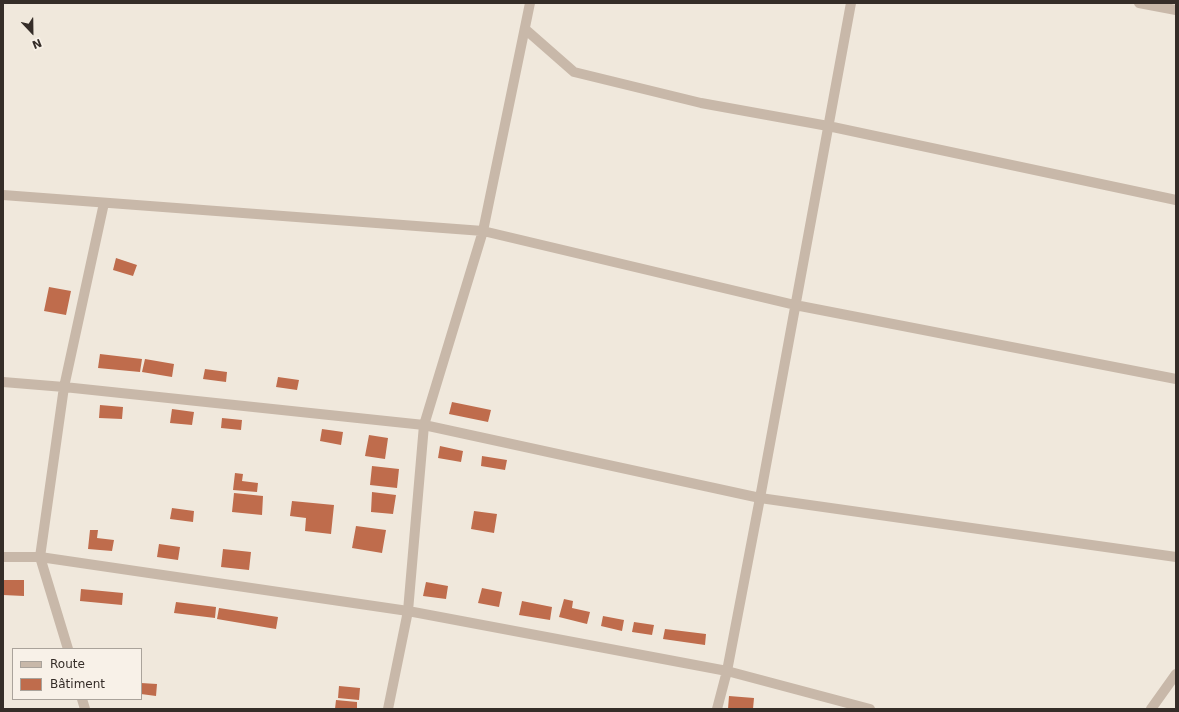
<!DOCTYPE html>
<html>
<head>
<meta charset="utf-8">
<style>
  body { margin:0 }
  #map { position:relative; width:1179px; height:712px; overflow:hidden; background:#f0e8dc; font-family:"DejaVu Sans",sans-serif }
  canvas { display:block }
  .frame { position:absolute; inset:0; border:4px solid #352d28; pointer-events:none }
  .legend { position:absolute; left:12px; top:648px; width:130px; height:52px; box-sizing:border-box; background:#f8f1e8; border:1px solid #aaa39b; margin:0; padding:5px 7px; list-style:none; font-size:12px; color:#352d28 }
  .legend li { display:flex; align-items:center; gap:8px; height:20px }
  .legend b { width:20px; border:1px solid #aaa39b }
  .north { position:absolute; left:12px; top:12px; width:40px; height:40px; -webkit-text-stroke:3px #f8f1e8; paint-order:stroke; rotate:158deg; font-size:11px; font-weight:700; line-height:16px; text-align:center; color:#352d28 }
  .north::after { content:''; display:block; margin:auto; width:14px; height:18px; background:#352d28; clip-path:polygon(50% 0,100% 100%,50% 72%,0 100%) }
</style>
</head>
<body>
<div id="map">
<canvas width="1179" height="712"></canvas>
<div class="frame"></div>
<ul class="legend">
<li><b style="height:5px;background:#c8b8a9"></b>Route</li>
<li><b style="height:11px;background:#bf6c4c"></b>Bâtiment</li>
</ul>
<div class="north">N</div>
</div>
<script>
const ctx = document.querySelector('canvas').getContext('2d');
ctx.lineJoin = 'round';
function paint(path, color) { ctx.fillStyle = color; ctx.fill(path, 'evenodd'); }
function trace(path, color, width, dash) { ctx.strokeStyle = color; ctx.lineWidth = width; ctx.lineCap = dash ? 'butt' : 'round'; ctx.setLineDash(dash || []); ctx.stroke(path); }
paint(new Path2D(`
  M116,258L137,265L133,276L113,270Z
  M49,287L71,291L66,315L44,311Z
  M100,354L142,359L140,372L98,368Z
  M145,359L174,364L172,377L142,372Z
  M205,369L227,372L226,382L203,379Z
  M278,377L299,380L297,390L276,387Z
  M452,402L491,410L488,422L449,414Z
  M100,405L123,407L122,419L99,418Z
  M172,409L194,412L192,425L170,423Z
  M222,418L242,420L241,430L221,428Z
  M322,429L343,432L341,445L320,441Z
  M369,435L388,438L385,459L365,456Z
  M440,446L463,451L461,462L438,458Z
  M482,456L507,460L505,470L481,466Z
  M372,466L399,469L397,488L370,485Z
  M235,473L243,474L242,481L258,483L257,492L233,490Z
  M372,492L396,495L393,514L371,512Z
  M234,493L263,496L262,515L232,512Z
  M292,501L334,505L331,534L305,531L306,518L290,516Z
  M172,508L194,511L193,522L170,519Z
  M474,511L497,514L494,533L471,529Z
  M356,526L386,530L382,553L352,548Z
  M90,530H98L97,538L114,540L112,551L88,549Z
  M159,544L180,547L178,560L157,557Z
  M223,549L251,552L249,570L221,567Z
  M3,580H24V596L3,595Z
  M426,582L448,586L446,599L423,596Z
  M482,588L502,592L499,607L478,603Z
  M81,589L123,593L122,605L80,601Z
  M564,599L573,601L572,608L590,612L587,624L559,617Z
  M522,601L552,607L550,620L519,615Z
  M176,602L216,607L215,618L174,613Z
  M219,608L278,617L276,629L217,619Z
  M603,616L624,620L622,631L601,626Z
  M634,622L654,625L652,635L632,632Z
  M665,629L706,634L705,645L663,639Z
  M141,683L157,684L156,696L141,694Z
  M339,686L360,688L359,700L338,698Z
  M729,696L754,698L753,709H728Z
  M336,700L357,702V709H335Z`), '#bf6c4c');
trace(new Path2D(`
  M1139,3L1176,10
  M525,29L574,72L701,103L828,126L1176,200
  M3,195L483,231L795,305L1176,379
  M3,382L64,387L424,425L760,498L1176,557
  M3,557H40L408,611L727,671L870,709
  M68,649L40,557L64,387L104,203
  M82,699L85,709
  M388,709L408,611L424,425L483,231L530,3
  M717,709L727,671L760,498L851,3
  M1151,709L1176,674`), '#c8b8a9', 10);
</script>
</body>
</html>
